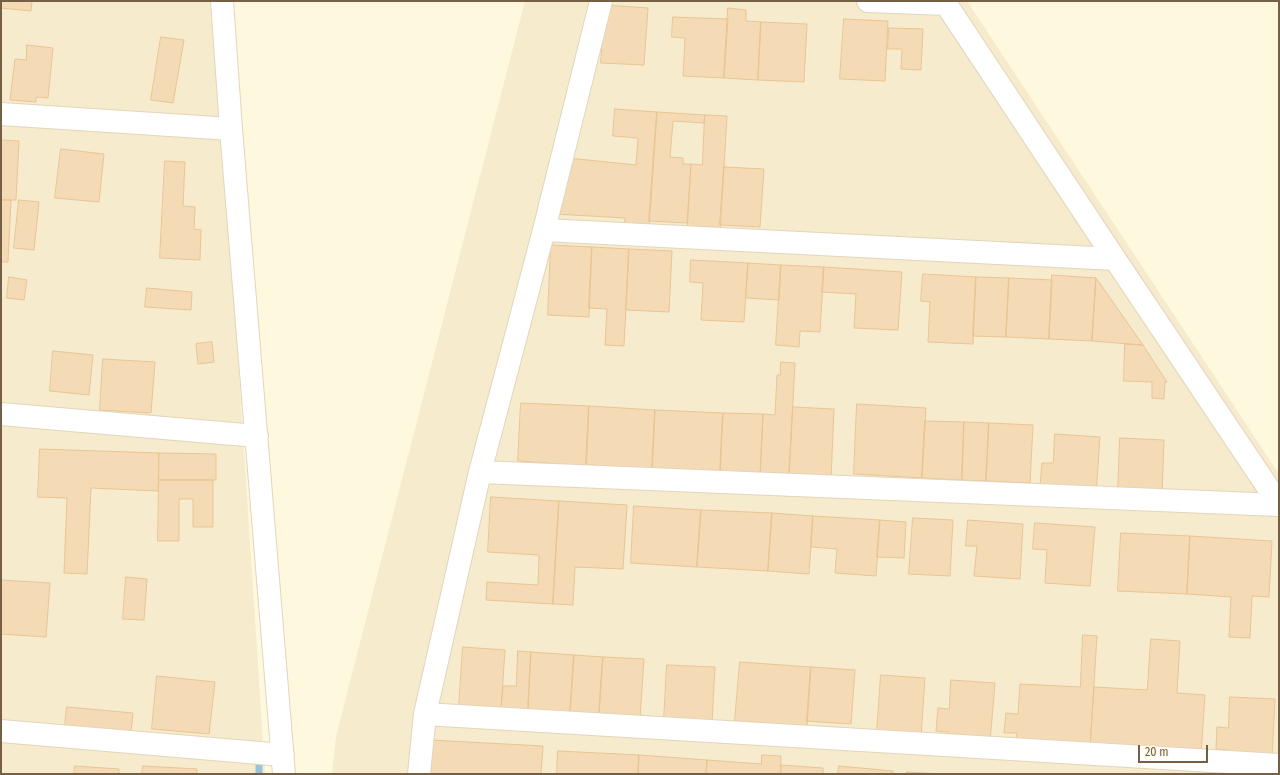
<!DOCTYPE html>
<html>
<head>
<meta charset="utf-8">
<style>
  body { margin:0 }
  #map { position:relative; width:1280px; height:775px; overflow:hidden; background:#fef8df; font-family:"Fira Sans Condensed",sans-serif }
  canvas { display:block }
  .frame { position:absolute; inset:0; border:2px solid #766045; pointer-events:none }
  .scale { position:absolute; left:1138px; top:745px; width:70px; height:18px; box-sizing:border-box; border:2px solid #766045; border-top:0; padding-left:5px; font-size:12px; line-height:14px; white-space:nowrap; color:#766045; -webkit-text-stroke:3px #fffae7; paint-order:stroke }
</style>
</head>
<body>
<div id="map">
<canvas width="1280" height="775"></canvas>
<div class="frame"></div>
<div class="scale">20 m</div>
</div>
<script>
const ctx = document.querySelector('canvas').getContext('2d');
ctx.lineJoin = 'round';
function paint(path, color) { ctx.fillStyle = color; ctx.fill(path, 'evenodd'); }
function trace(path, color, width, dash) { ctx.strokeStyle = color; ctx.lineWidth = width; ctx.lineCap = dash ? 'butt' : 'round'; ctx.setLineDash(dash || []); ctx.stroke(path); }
paint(new Path2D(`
  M1,1H215L265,774H1Z
  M525,1H967L1279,474V774H332L336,736Z`), '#f6ebcd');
trace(new Path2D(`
  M259,764V774`), '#98c3db', 7);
const building = new Path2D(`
  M1,1H32L31,11L1,8Z
  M605,5L648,8L644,65L601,63Z
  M728,8L746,10V21L761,22L758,80L724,78Z
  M673,17L728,19L724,78L683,76L685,38L672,37Z
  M844,19L888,21L885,81L840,79Z
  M761,22L807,24L804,82L758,80Z
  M889,28L923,29L921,70L901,69L902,49H888Z
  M161,37L184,40L173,103L151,100Z
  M27,45L53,48L48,98L36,97V102L10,100L15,59L26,60Z
  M615,109L657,112L649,229L624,227L625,218L555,214L568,158L636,165L638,138L613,136Z
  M657,112L705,115L704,123L673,121L670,157L683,158V164H691L687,223L649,221Z
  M705,115L727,116L720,234L687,232L691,164L702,165Z
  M1,140L19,141L16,200H1Z
  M61,149L104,154L99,202L55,198Z
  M165,161L185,162L183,206L195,207L194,229L201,230L200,260L160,258Z
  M724,167L764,169L760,227L720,225Z
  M1,200H11L8,262H1Z
  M19,200L39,202L34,250L14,248Z
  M551,245L592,247L589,317L548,315Z
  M592,247L629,249L624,346L605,345L607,309L589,308Z
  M629,249L672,251L669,312L626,310Z
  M691,260L748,263L744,322L701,320L703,283L690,282Z
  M748,263L781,265L779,300L746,298Z
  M781,265L824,267L820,332L800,331L799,347L776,345Z
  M824,267L902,272L898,330L854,328L856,294L822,292Z
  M923,274L976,277L973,344L928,342L930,302L921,301Z
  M1052,275L1096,278L1092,341L1049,339Z
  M9,277L27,280L24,300L7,298Z
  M976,277L1009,278L1006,337L973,336Z
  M1009,278L1052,280L1049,339L1006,337Z
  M1096,278L1143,345L1092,341Z
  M147,288L192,292L191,310L145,307Z
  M212,342L214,362L198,364L196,344Z
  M1125,344L1143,345L1167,382H1165L1164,399L1152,398V382L1124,381Z
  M53,351L93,355L89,395L50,391Z
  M103,359L155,362L151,413L100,410Z
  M781,362L795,363L789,478L760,477L763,414L775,415L777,375H780Z
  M521,403L589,406L586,475L560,474L561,464L518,461Z
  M857,404L926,408L922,478L854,474Z
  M589,406L655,410L652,478L629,477V467L586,465Z
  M793,407L834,409L831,480L789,478Z
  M655,410L723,413L720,475L652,471Z
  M723,413L763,414L760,477L720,475Z
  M925,421L964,422L962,480L922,478Z
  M964,422L989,423L986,481L962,480Z
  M989,423L1033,425L1030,483L986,481Z
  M1055,434L1100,437L1096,494L1040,486L1042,463H1053Z
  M1120,438L1164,440L1162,495L1118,493Z
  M40,449L159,453L158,491L91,488L87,574L64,573L67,498L38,497Z
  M159,453L216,454V480H159Z
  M159,480H213V527H193V499H179V541H158Z
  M491,497L559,501L553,604L486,600L487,582L538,585L539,555L488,552Z
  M559,501L627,505L623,569L575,567L573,605L553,604Z
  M634,506L701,510L697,567L631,563Z
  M701,510L772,513L768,571L697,567Z
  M772,513L813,516L809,574L768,571Z
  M813,516L880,520L876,576L835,573L837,549L811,547Z
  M913,518L953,520L950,576L909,574Z
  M880,520L906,522L904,558L877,557Z
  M968,520L1023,524L1020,579L974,576L977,546H966Z
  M1035,523L1095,527L1090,586L1045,583L1047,550L1033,549Z
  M1121,533L1190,536L1187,594L1118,591Z
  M1190,536L1272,541L1269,597L1252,596L1250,638L1229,637L1231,597L1187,594Z
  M126,577L147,579L144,620L123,619Z
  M1,580L50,583L46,637L1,634Z
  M1083,635L1097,636L1090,747L1016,742L1017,733H1004L1006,713L1018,714L1020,684L1080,687Z
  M1151,639L1180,641L1177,693L1205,695L1201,754L1090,747L1094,687L1147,690Z
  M463,647L505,650L501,709L459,707Z
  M518,651L531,652L528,711L501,709L503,686H516Z
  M531,652L574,655L570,714L528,711Z
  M574,655L603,657L599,715L570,714Z
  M603,657L644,659L640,718L599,715Z
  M740,662L811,667L807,726L735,721Z
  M667,665L715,667L712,723L664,720Z
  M811,667L855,670L851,724L807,721Z
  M881,675L925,678L921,737L877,733Z
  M157,676L215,682L209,734L152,729Z
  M951,680L995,683L990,742L947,739L948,732L936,731L938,708L949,709Z
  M1230,697L1275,699L1272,757L1227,755L1228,750L1216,749L1217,727L1228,728Z
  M67,707L133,713L131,732L65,726Z
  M430,740L543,746L541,774H427Z
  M558,751L639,755L638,774H557Z
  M639,755L707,760L706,774H638Z
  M762,755L781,756V774H706L707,760L761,764Z
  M781,765L823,768V774H781Z
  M75,766L119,769V774H74Z
  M143,766L197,769V774H142Z
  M839,766L893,771V774H838Z
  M907,772L941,774H907Z`);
paint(building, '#f5dbb5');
trace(building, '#e9c594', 1);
const minor = new Path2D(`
  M222,1L231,129L284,774
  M868,1L946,4
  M944,1L1115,259L1279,504
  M1,114L231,129
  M544,230L1115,259
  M1,414L257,436
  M480,472L1279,505
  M425,714L1279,765
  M1,731L283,755
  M419,774L425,714L480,472L544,230L601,1`);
trace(minor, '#e2d5bb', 24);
trace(minor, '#fff', 22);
</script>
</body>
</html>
